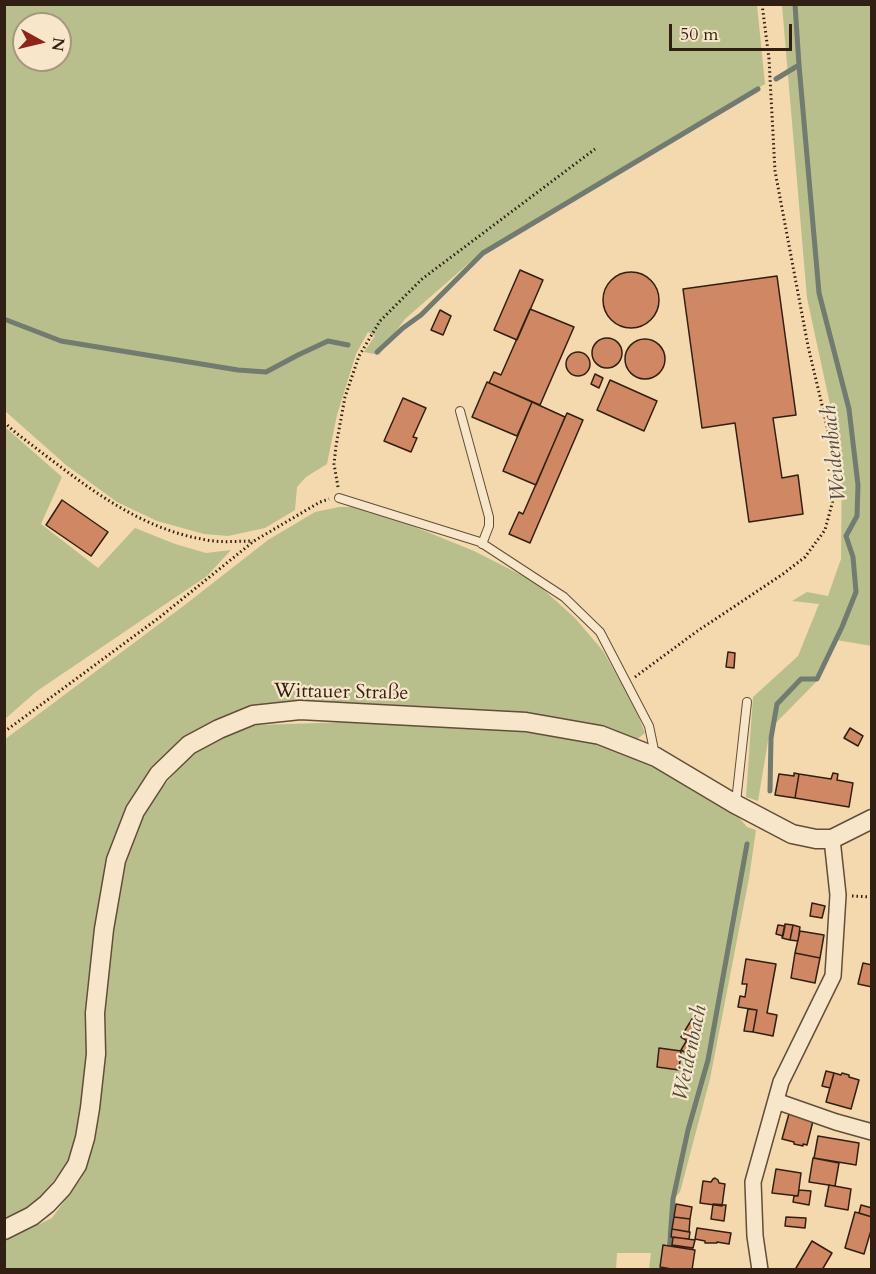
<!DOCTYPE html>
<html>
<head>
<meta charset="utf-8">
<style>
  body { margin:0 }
  #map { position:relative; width:876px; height:1274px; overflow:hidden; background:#f4d8ae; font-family:Cardo,serif }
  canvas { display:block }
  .frame { position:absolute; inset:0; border:6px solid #301f12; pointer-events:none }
  .north { position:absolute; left:12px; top:12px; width:60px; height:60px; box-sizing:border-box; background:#f8e6ca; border:2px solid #a89680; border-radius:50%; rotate:98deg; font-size:16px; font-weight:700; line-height:24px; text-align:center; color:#301f12 }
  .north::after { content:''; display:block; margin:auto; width:21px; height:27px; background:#8f2418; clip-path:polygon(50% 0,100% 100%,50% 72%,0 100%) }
  .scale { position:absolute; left:669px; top:24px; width:123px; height:27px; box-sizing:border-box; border:3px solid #301f12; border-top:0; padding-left:8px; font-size:18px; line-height:21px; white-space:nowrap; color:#301f12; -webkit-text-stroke:4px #f8e6ca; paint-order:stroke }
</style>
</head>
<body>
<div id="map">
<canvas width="876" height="1274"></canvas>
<div class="frame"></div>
<div class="north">N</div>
<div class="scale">50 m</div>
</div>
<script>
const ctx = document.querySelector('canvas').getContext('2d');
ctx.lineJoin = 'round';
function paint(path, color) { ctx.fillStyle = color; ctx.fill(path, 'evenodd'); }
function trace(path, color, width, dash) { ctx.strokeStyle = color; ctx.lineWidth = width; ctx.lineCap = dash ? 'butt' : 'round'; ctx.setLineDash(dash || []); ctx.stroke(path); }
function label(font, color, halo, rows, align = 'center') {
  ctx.font = font + ' Cardo,serif'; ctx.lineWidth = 4.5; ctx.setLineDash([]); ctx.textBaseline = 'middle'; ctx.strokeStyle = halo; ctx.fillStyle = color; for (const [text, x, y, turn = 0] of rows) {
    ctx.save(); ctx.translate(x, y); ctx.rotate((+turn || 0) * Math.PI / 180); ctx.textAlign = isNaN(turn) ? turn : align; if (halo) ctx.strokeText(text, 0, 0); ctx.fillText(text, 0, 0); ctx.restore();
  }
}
paint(new Path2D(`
  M5,4L757,5L765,84L476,257L405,319L379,355L364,352L375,336L368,332L356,354L337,415L327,464L306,477L297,487L295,510L265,528L228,536L204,534L157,521L117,502L66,465L5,411ZM24,24H60V60H24Z
  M782,5H871L872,646L836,640L819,679L770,729L758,801L746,797L753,697L798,656L819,604L792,601L807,592L828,596L841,559L842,460L807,298Z
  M5,427L62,477L41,524L98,568L135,528L175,544L206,553L231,550L207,576L37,691L5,719Z
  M339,507H366L474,551L535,582L575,618L603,651L634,705L645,733L636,740L542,717L225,719L123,818L111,931L122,850L137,815L187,760L205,745L227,733L257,725L351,722L463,727L544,734L597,743L679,777L730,807L747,827L756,830L749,878L710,1079L680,1192L673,1200L663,1269H649L651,1253H617L616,1270L5,1269V1239L17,1235L52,1218L82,1177L66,1165L42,1196L23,1216L5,1223L4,740L186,604L268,540L315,512Z`), '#b9bf8c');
trace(new Path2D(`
  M776,79L799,65
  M4,319L61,341L238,370L266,372L298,355L328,341L348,345
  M377,352L403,328L421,315L483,253L758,89
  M770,791L771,738L777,704L801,679H817L842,627L856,592L853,557L846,536L857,516L858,485L849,409L819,293L799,65L795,4
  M669,1253L673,1199L688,1130L708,1060L747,844`), '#717b6f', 5);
const building = new Path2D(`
  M520,270L543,280L517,340L494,330Z
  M603 300a28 28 0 1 1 56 0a28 28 0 1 1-56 0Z
  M777,276L796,415L773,418L782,478L798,475L803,514L749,522L735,423L702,428L683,289Z
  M530,309L574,327L540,405L489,383L494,372L501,375Z
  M440,310L451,316L443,335L431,330Z
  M592 353a15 15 0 1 1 30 0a15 15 0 1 1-30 0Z
  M625 359a20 20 0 1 1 40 0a20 20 0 1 1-40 0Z
  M566 364a12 12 0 1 1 24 0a12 12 0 1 1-24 0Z
  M595,374L603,378L599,388L591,384Z
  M610,380L657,401L644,431L597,410Z
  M487,382L532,402L517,436L472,417Z
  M403,398L426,408L413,437L417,438L411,452L384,441Z
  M532,402L565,417L536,485L503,471Z
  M567,413L583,420L530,543L509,534L519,512L523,514Z
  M62,500L108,532L91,556L46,525Z
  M728,652L735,653L734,668L726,667Z
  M850,728L863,736L858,746L844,738Z
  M794,773L799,774L795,798L775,795L779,774L794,776Z
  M833,773L838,774L837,780L853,783L849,807L795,798L799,774L831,779Z
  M812,903L825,906L822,918L810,916Z
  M785,924L793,925L790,940L782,938Z
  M778,925L785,926L783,936L776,934Z
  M793,925L800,927L798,941L790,940Z
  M800,931L824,935L820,958L795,953Z
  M795,953L820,958L815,983L791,978Z
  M746,959L776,964L767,1013L777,1015L773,1036L753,1032L757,1010L738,1007L740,996L745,997L747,984H742Z
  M863,963L872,965V987L858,984Z
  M748,1009L757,1010L753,1032L744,1031Z
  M692,1019L703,1026L692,1044L681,1037Z
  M687,1040L692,1044L686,1053L681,1050Z
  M659,1048L681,1051L679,1070L657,1067Z
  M826,1071L834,1073L830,1088L822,1086Z
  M834,1073L841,1075L842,1073L849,1075V1077L859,1080L851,1109L826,1102Z
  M790,1110L814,1117L807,1145L803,1144V1146L794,1144V1142L782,1139Z
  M818,1136L859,1143L856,1165L814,1158Z
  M813,1158L839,1163L835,1186L809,1182Z
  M776,1169L801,1173L798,1196L772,1193Z
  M715,1178L718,1180L719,1183L725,1184L722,1206L700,1203L703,1181L711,1182L713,1179Z
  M829,1185L851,1189L848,1210L825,1206Z
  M799,1190L811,1191L809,1205L793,1202L794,1196H798Z
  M676,1204L692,1207L690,1219L674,1217Z
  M713,1204L726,1205L724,1221L711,1219Z
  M861,1205L872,1208V1217L859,1213Z
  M855,1212L872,1217V1227L864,1254L845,1248Z
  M674,1217L690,1219L689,1232L672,1229Z
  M786,1217L806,1218L805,1228L785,1226Z
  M697,1228L731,1233L729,1244L717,1242V1243H705V1241L695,1239Z
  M672,1229L690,1232L689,1239L671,1237Z
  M673,1237L695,1240L693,1248L672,1245Z
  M812,1241L832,1253L822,1270H798L796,1268Z
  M663,1245L695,1250L692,1270H677L660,1267Z`);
paint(building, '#d08864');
trace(building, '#301f12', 1.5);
const service = new Path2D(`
  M460,411L489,517V526L482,544
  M339,498L480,542L564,597L600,632L649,726L655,755
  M736,802L747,702`);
const minor = new Path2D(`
  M776,1101L836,1122L872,1132
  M760,1270L755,1236L753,1182L781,1082L833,976L838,895L832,839`);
const tertiary = new Path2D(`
  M4,1230L32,1216L47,1204L62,1188L77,1165L85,1138L90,1108L96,1054L95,1013L104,929L116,860L135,811L159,774L189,745L219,729L253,715L300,710L526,722L600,735L656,757L735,804L792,834L816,839H832L872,819`);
trace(service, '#614d39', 10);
trace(minor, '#614d39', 18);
trace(tertiary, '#614d39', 21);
trace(new Path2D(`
  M4,422L16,433C75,477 132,528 207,540C222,543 238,541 253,541
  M338,487L334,464L336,446L345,397L359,356L380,321L422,279L595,149
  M635,677L696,632L783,574L805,557L825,530L833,500L835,460L808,346L775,171L769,59L762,4
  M4,732L160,617L254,541L320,502L329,499
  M852,896L872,897`), '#301f12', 3, [1.5, 3]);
trace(service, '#f8e6ca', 8);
trace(minor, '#f8e6ca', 15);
trace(tertiary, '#f8e6ca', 18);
label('20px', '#301f12', '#f8e6ca', [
  ["Wittauer Straße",341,693,1]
]);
label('italic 21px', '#504d40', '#f8e6ca', [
  ["Weidenbach",835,453,-96],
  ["Weidenbach",691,1053,-78]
]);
</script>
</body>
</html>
